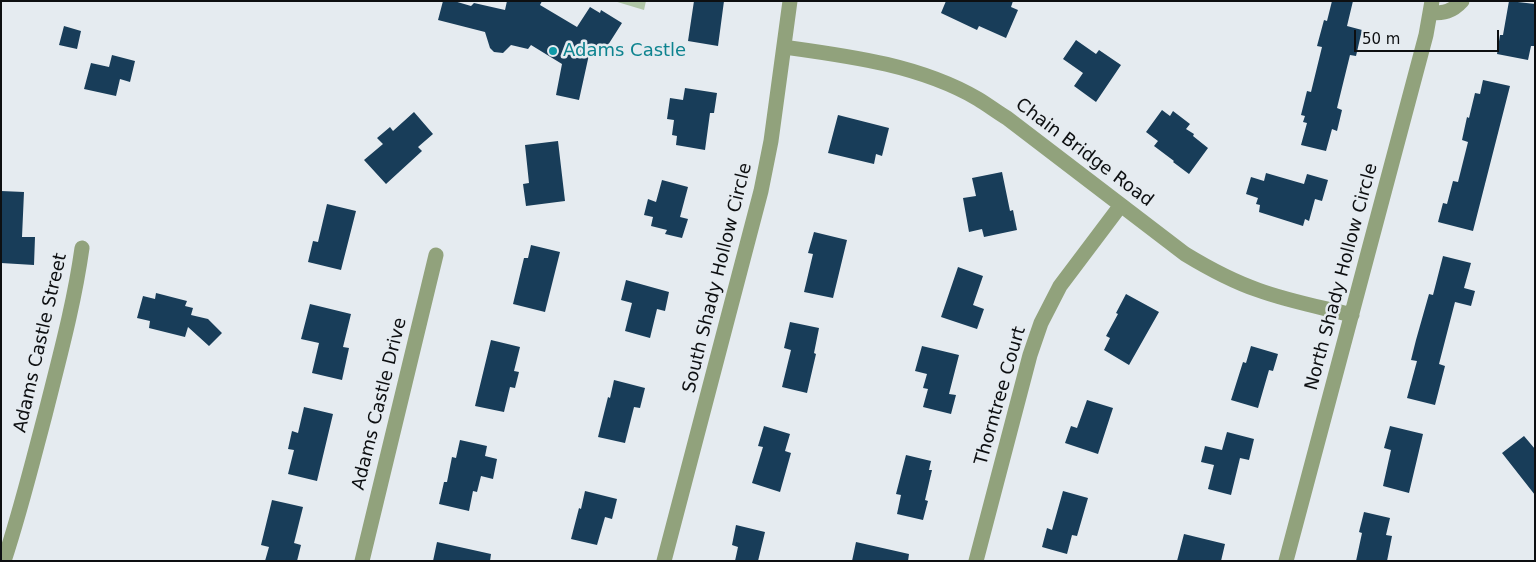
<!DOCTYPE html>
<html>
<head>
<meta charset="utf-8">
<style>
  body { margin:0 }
  #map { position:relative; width:1536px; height:562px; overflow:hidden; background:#e5ebf0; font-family:"DejaVu Sans",sans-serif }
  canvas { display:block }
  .frame { position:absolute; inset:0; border:2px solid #0d0f11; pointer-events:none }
  .scale { position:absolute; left:1354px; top:30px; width:145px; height:22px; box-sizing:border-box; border:2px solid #0d0f11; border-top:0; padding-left:6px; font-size:15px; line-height:18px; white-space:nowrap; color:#0d0f11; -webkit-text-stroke:4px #e5ebf0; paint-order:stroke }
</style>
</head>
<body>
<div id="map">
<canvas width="1536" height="562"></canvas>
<div class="frame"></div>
<div class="scale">50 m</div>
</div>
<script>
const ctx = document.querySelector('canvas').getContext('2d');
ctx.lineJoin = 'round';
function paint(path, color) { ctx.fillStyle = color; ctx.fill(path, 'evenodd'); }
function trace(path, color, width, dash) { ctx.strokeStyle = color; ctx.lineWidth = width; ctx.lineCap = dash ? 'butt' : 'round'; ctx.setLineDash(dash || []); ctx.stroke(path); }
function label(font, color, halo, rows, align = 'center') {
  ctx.font = font + ' "DejaVu Sans",sans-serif'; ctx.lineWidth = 5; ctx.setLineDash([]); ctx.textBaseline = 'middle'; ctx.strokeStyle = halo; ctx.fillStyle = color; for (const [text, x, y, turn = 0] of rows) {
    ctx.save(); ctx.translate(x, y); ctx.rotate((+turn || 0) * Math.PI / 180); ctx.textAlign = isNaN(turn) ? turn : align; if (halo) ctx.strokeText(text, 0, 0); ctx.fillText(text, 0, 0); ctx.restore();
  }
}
paint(new Path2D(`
  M614,1H646L644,10Z`), '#b0c6a8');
paint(new Path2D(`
  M443,1H454L471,6L474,3L505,10L507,1H542L540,5L577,27L590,7L600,13L601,10L622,23L601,56L590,50L579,100L556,95L562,64L531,45L528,49L511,45L503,53L494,52L490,48L485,32L438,20Z
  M694,1H724L718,46L688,41Z
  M946,1H1013L1011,7L1018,10L1006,38L979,26L977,30L941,13Z
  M1332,1H1353L1347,26L1362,30L1356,56L1350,55L1337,108L1342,110L1337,131L1332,129L1326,151L1301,145L1307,123L1303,122L1305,116L1301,115L1307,91L1311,92L1322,47L1317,46L1324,20L1327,21Z
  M1509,1L1535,4V46H1531L1528,60L1497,54L1500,35H1503Z
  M64,26L81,31L77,49L59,45Z
  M1076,40L1096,54L1099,50L1121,65L1096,102L1074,86L1083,73L1063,59Z
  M112,55L135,61L130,82L120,79L116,96L84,89L91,63L109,67Z
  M1483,80L1510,86L1473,231L1438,222L1443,203L1447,204L1453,181L1458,182L1468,142L1462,140L1467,117L1469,118L1475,93L1480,94Z
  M685,88L717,93L714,113H710L705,150L676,145L677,136L672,135L674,120L667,119L670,98L683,100Z
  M1162,110L1170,116L1173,111L1190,124L1186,129L1194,134L1193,136L1208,148L1189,174L1173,162L1174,161L1154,146L1158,141L1146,132Z
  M414,112L433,134L418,147L422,151L386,184L364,160L383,144L377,138L390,127L393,131Z
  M838,115L889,128L882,156L876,154L874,164L828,153Z
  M558,141L565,201L526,206L523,184L529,183L525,145Z
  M1002,172L1010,211L1013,210L1017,230L984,237L982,229L969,232L963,198L976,196L972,178Z
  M1266,173L1304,184L1307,174L1328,180L1322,201L1315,199L1309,221L1305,219L1303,226L1259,212L1260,205L1256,204L1258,198L1246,194L1251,177L1264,181Z
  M662,180L688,187L680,217L688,219L682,238L665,234L667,230L651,226L653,217L644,215L648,199L656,202Z
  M1,191L24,192L22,237H35L34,265L1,263Z
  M327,204L356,211L341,270L308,262L313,241L318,242Z
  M814,232L847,240L833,298L804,292L813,254L808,253Z
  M531,245L560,252L545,312L513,304L524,258H528Z
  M1443,256L1471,263L1464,288L1475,291L1471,306L1455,302L1439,364L1445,366L1435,405L1407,398L1417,361L1411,360L1416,340L1429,294L1433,295Z
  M958,267L983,276L973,305L984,309L977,329L941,317Z
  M626,280L669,292L665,311L657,309L650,338L625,331L632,303L621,300Z
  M156,293L187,301L185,306L193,308L191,315L208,319L222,333L209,346L188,327L185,337L149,328L150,321L137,318L143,296L155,299Z
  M1126,294L1159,312L1129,365L1104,350L1110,338L1106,336L1118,314L1116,313Z
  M310,304L351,314L343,347L349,348L342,380L312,373L319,343L301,339Z
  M790,322L819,328L814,353L816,354L807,393L782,387L791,350L784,348Z
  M491,340L520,347L514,371L519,372L515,388L510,387L504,412L475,406Z
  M922,346L959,355L949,394L956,395L951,414L923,407L928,389L923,388L927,374L915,371Z
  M1251,346L1278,354L1273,371L1269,370L1258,408L1231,400L1243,362L1246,363Z
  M614,380L645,388L640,408L634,407L625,443L598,437L608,397L610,398Z
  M1087,400L1113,408L1098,454L1065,443L1071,426L1077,428Z
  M304,407L333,414L317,481L288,474L294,450L288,449L292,431L298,433Z
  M764,426L790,434L785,451L791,453L780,492L752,483L763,447L758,446Z
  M1390,426L1423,434L1409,493L1383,486L1391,450L1384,448Z
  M1227,432L1254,439L1249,460L1240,458L1231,495L1208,489L1214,465L1201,462L1205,446L1222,450Z
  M1524,436L1535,449V495L1502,453Z
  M460,440L487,446L485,456L497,459L493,479L481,476L477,492L473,491L469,511L439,504L444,482H447L452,457L456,458Z
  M906,455L931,461L929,470H932L925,500L928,501L923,520L897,514L901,495L896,494Z
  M585,491L617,499L612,519L605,517L597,545L571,539L579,508L581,509Z
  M1063,491L1088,498L1077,536L1072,535L1067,554L1042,547L1047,528L1052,530Z
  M272,500L303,507L294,543L301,545L297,561H265L269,547L261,545Z
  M1364,512L1390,518L1386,535L1392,536L1387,561H1356L1362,533L1359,532Z
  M736,525L765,532L758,561H735L738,547L732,545Z
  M1184,534L1225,544L1221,561H1177Z
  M437,542L491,554L490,561H433Z
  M856,542L909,554L908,561H852Z`), '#183d59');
trace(new Path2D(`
  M1430,13C1444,13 1452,12 1462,1
  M784,47C849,56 920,65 978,99C988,105 997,112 1007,118L1185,254C1208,268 1232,281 1258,290C1288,301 1320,307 1352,315
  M4,561C20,513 32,464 45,415C59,359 74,305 82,248
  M362,561L436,255
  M664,561L761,191L771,141L790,1
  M976,561L1030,355L1041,323L1060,286L1121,205
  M1286,561L1426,35L1432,1`), '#91a27c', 15);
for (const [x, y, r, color] of [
  [553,51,5,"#0f9aa8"]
]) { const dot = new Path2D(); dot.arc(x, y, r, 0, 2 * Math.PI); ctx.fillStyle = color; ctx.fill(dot); trace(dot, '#e5ebf0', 2); }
label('18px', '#0d838f', '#e5ebf0', [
  ["Adams Castle",563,51]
], 'left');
label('18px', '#0d0f11', '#e5ebf0', [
  ["Chain Bridge Road",1084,153,37],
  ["North Shady Hollow Circle",1342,277,-75],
  ["South Shady Hollow Circle",718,278,-76],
  ["Adams Castle Street",41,343,-77],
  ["Thorntree Court",1001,396,-74],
  ["Adams Castle Drive",380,404,-76]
]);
</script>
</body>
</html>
